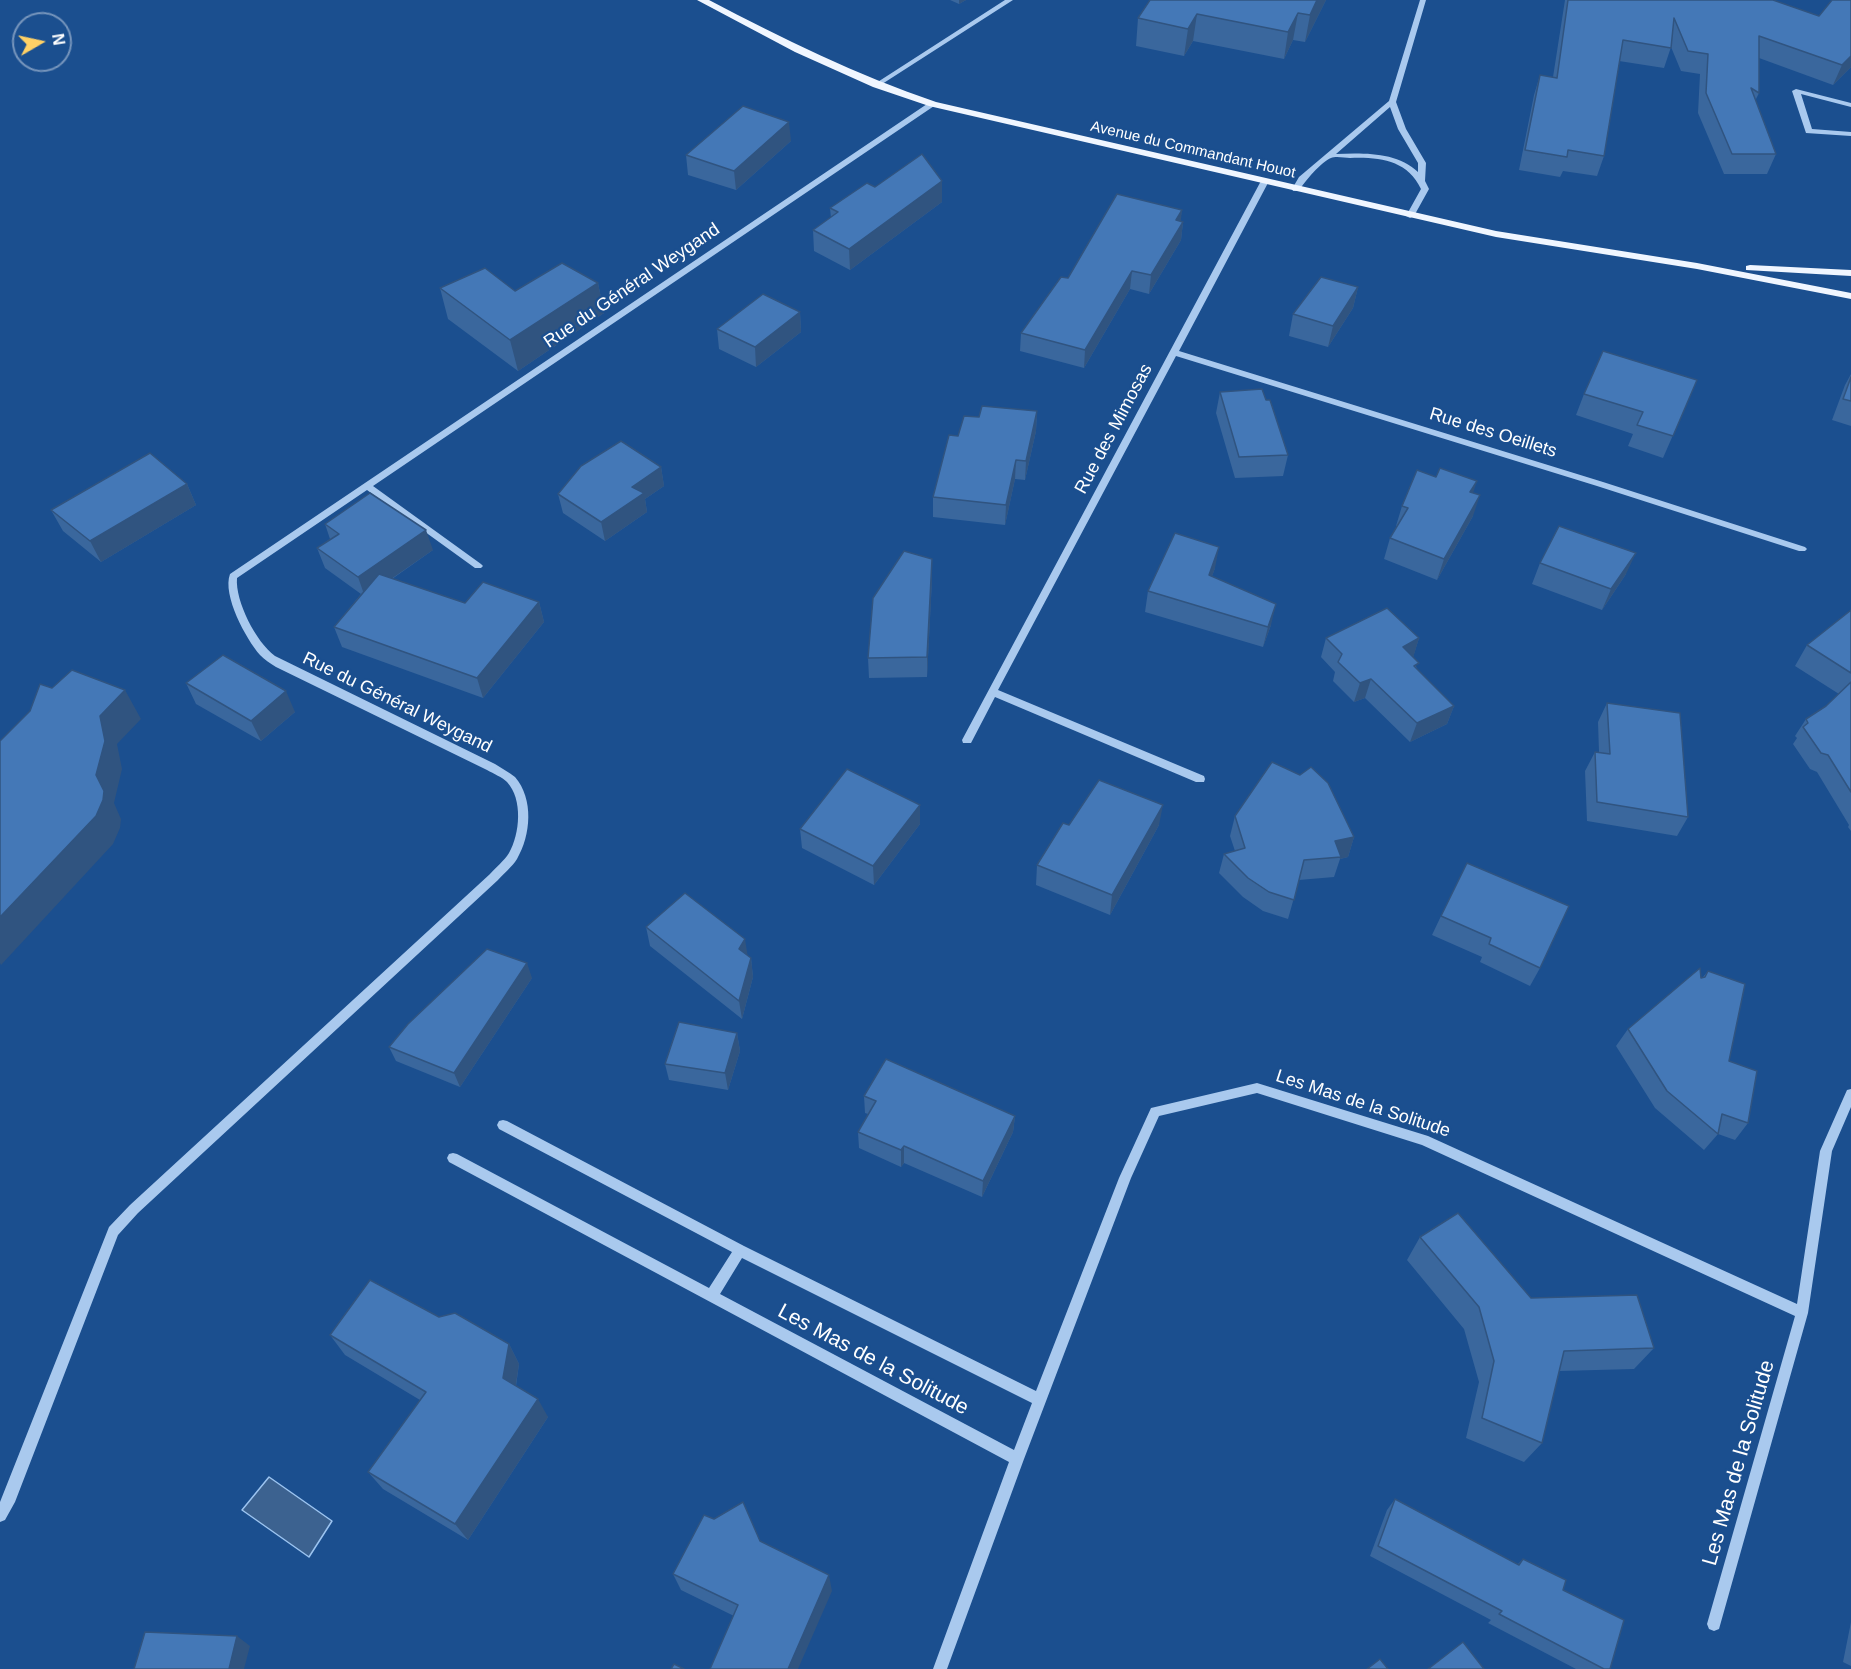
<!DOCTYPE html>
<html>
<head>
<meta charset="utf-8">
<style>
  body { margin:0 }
  #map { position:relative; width:1851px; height:1669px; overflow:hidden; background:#1b4f8f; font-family:Arial,sans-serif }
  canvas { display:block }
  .north { position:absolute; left:12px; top:12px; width:60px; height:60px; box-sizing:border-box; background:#1b4f8f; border:2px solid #7695bc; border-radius:50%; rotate:81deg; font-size:16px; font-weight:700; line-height:24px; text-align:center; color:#fff }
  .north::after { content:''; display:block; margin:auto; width:21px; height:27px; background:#ffd166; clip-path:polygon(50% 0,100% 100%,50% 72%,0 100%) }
</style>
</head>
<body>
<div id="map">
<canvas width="1851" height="1669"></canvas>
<div class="north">N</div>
</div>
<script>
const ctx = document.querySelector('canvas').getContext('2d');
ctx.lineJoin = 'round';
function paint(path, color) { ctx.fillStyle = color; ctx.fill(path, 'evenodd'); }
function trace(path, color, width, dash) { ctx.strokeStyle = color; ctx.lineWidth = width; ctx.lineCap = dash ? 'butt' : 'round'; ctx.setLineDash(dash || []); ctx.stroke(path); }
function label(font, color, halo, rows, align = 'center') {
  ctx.font = font + ' Arial,sans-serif'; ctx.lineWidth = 4.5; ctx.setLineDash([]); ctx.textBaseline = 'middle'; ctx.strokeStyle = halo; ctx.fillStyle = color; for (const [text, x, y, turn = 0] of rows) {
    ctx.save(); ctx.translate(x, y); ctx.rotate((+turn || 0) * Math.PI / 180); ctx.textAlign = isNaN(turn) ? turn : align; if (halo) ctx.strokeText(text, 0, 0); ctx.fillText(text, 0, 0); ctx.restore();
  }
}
const water = new Path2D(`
  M269,1477L332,1521L309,1557L242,1510Z`);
paint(water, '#3c6290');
trace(water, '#9cc4f0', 1.5);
paint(new Path2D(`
  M1005,0H1013L879,86L873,85Z
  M1420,0H1426L1396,102L1406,129L1426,163L1425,181L1429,189L1414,216L1410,218L1406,216L1421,189C1407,160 1380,157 1350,158C1345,158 1336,156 1331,158C1322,161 1304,182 1299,191H1293L1292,189L1299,177L1389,101ZM1390,107L1398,129L1418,163V172C1397,152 1364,153 1336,154Z
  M1796,89L1851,103V107L1801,94L1812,129L1851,132V136L1806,133L1792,91Z
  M930,102L937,104L373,486L481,564L483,566L481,568H475L367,490L237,578C235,601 256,642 275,656L495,764C501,768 509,772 515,777C534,799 531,835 517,859C512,867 504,873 498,880L138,1213L118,1235L15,1502L5,1520L0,1522V1502L109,1227L130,1205L490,874C496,867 504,861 509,853C520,834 523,799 507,782C502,777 494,774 487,770L276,667C270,663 265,660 260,655C246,639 222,595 230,574Z
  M1262,179L1269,181L1179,351L1603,482L1805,547L1807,549L1805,551H1799L1597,486L1176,356L998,690L1204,776L1205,779L1204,782H1196L995,697L971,743H963L962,740Z
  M1257,1083L1428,1136L1797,1304L1820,1151L1847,1090L1851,1089V1107L1832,1151L1808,1313L1719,1629L1714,1631L1709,1629L1707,1624L1795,1316L1422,1145L1257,1093L1159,1116L1131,1178L1024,1459L947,1669H933L1009,1462L449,1162L447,1158L449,1154L453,1153L457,1154L709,1288L732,1252L499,1129L497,1125L499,1121L503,1120L507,1121L744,1246L1036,1391L1119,1178L1151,1108ZM742,1258L1032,1403L1014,1450L720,1294Z`), '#a9c9ee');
paint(new Path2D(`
  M697,0H709C783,39 857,75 936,102L1496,231L1697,263L1851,293V299L1697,269L1496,237L929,106L873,87L795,52Z
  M1750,265L1851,270V276L1746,270V266Z`), '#f0f6ff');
paint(new Path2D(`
  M950,0H966L959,4Z
  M1326,0L1305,42L1293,40L1284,59L1193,41L1184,56L1136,46L1138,18Z
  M1565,0H1773L1851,67L1833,85L1759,58V93L1755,101L1776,154L1767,174H1724L1698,113L1700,74L1681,71L1671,47L1664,68L1619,61L1604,156L1597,176L1563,171L1560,177L1519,170L1534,95L1540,75L1553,77Z
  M791,141L736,190L688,175L686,155Z
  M942,181V202L850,270L814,251L813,230L831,218L830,208L875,187Z
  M1182,210L1180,221L1183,222L1181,240L1149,294L1130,289L1084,368L1020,351L1021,333L1068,278Z
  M598,283L604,313L518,371L448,319L440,288L515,291Z
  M1358,287L1353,308L1328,347L1289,336L1293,314Z
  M800,312L801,332L756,367L719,349L717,329Z
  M1851,374V426L1832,420L1845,385Z
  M1697,380L1663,458L1628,446L1633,434L1576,415L1584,394Z
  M1220,392L1288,455L1283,476L1235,478L1216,413Z
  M1037,411L1036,431L1025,480L1015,479L1005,525L933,517V497L958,436L979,417Z
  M661,467L664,486L645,499L647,512L605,541L563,513L558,494Z
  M187,484L196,505L101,562L63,531L51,510Z
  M1473,493V516L1437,580L1384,559L1390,538L1397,527L1396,526L1402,506Z
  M325,524L433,550L392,579L465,603L539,602L544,622L483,698L342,647L334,627L361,594L325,568L317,548L330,539Z
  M932,559V579L927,677L869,678L868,658Z
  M1540,563L1626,574L1602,610L1532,584Z
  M1215,568L1212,576L1271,625L1263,647L1145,612L1148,591Z
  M1851,610V831L1848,827L1849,825L1817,772L1810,769L1793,744L1797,738L1795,736L1806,719L1826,706L1839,694L1795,666L1807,645Z
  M1326,638H1419L1413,657L1417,669L1454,706L1447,724L1410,742L1365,698L1354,702L1333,681L1335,672L1321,657Z
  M186,683L295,712L261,741L196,704Z
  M1607,703L1688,817L1677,836L1587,821L1585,771L1595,752H1599L1598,722Z
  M920,805V824L874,885L802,848L800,829Z
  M1235,816L1354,837L1348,857L1340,859L1334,877L1299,880L1288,919L1263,911L1243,897L1219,873L1224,854L1235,851L1230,836Z
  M1069,825H1159L1110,915L1036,885L1037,865Z
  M1467,863L1540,968L1530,986L1480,962L1482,957L1432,935L1441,916Z
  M646,927L747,955L751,958L753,977L742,1019L650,946Z
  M1708,971L1729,1061L1748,1123L1735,1140L1718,1134L1704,1150L1655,1108L1616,1046L1628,1029L1701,978L1703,977Z
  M532,978L460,1087L396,1061L389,1047Z
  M737,1033L740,1051L728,1090L669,1080L665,1064Z
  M864,1096L1015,1116L1013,1132L982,1197L904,1163L901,1167L859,1148L858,1132L868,1114L865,1113Z
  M1420,1237L1531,1298L1654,1348L1634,1369L1559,1371L1542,1443L1524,1462L1466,1438L1479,1382L1464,1329L1407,1260Z
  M439,1317L509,1344L519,1364L516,1386L548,1417L468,1540L383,1489L368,1472L420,1400L345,1355L330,1335Z
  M1395,1499L1517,1565L1523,1559L1563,1590L1610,1669H1576L1488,1623L1491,1620L1370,1556L1387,1510Z
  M760,1541L832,1591L734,1616L681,1590L673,1574Z
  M1851,1622V1666L1843,1662Z`), '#3a679d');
paint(new Path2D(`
  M959,0H966L959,4Z
  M1317,0H1326L1305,42L1310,15Z
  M1298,13L1293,40L1284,59L1288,32Z
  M1197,14L1193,41L1184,56L1188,29Z
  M1851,56V67L1833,85L1842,65Z
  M789,122L791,141L736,190L734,171Z
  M942,181V202L850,270L849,249Z
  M1182,210L1180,228L1176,220Z
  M1183,222L1181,240L1149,294L1151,275Z
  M1132,271L1130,289L1084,368L1085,350Z
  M598,283L604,313L518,371L510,340Z
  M1358,287L1353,308L1328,347L1333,326Z
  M800,312L801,332L756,367L755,347Z
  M1037,411L1036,431L1025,480L1026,461Z
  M1016,460L1015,479L1005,525L1006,505Z
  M661,467L664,486L645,499L647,512L605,541L601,522L632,487Z
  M1477,481L1470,502V492Z
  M187,484L196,505L101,562L90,541Z
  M1480,495L1473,516L1437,580L1444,559Z
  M426,530L433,550L365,597L358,577Z
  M1219,547L1215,568L1205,595L1209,575Z
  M1636,553L1626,574L1602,610L1611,589Z
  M932,559V579L927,677V657Z
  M539,602L544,622L483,698L477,678Z
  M1276,604L1271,625L1263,647L1268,627Z
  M1419,638L1413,658L1403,647Z
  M1371,679L1365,698L1354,702L1360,683Z
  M125,690L141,719L117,744L122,769L114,803L121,819L120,828L113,844L1,965L0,963V917L96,775L100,716Z
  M286,691L295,712L261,741L251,721Z
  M1454,706L1447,724L1410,742L1417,723Z
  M920,805V824L874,885L873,866Z
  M1163,805L1159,825L1110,915L1112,895Z
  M1354,837L1348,857L1340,859L1335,841Z
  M745,939L748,958L739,949Z
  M751,958L753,977L742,1019L739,1001Z
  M527,963L532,978L460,1087L454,1073Z
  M737,1033L740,1051L728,1090L725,1073Z
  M1015,1116L1013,1132L982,1197L983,1181Z
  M904,1146V1163L901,1167V1150Z
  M509,1344L519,1364L514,1397L503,1378Z
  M538,1399L548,1417L468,1540L455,1524Z
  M829,1575L832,1591L798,1669H788Z
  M237,1636L250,1646L244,1669H229Z`), '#305480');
const building = new Path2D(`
  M1150,0H1317L1310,15L1298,13L1288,32L1197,14L1188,29L1138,18Z
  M1568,0H1773L1819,16L1832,0H1851V56L1842,65L1759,36V93L1751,88L1776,154H1732L1706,93L1708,54L1688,51L1674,18L1671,48L1623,40L1604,156L1568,150L1567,157L1525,150L1540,75L1557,78Z
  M743,106L789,122L734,171L686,155Z
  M922,154L942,181L849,249L813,230L838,212L830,208L867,183L875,187Z
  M1117,194L1182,210L1176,220L1183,222L1151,275L1132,271L1085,350L1021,333L1061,277L1068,278Z
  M562,263L598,283L510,340L440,288L485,268L515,291Z
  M1321,277L1358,287L1333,326L1293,314Z
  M763,294L800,312L755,347L717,329Z
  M1603,351L1697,380L1673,436L1637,425L1643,412L1584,394Z
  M1851,377V401L1843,399Z
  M1262,389L1266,400H1270L1288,455L1239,457L1220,392Z
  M982,406L1037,411L1026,461L1016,460L1006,505L933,497L949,435L958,436L964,416L979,417Z
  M621,441L661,467L632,487L644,493L601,522L558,494L581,466Z
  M150,453L187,484L90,541L51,510Z
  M1440,468L1477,481L1470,492L1480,495L1444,559L1390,538L1408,508L1402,506L1417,470L1436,477Z
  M370,493L426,530L358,577L317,548L339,534L325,524Z
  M1559,526L1636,553L1611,589L1540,563Z
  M1175,533L1219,547L1209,575L1276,604L1268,627L1148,591Z
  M904,551L932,559L927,657L868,658L873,598Z
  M379,574L465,603L483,582L539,602L477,678L334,627Z
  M1387,608L1419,638L1403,647L1419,663L1414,666L1454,706L1417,723L1371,679L1360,683L1338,662L1342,654L1326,638Z
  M1851,610V673L1807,645Z
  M223,655L286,691L251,721L186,683Z
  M72,670L125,690L100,716L105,741L96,775L104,791L103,800L96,816L0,917V741L30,711L40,684L52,688Z
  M1851,682V792L1828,755L1821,753L1803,727L1808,723L1806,719L1826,706Z
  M1607,703L1680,713L1688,817L1597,802L1595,752L1610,754Z
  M1272,762L1300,775L1311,767L1328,783L1354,837L1335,841L1341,857L1304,860L1294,900L1269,892L1248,878L1224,854L1245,848L1235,816Z
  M847,769L920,805L873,866L800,829Z
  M1099,780L1163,805L1112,895L1037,865L1063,823L1069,825Z
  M1467,863L1569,906L1540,968L1489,944L1491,938L1441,916Z
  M685,893L745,939L739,949L751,958L739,1001L646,927Z
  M487,949L527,963L454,1073L389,1047L408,1024Z
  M1700,968L1701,978L1705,977L1708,971L1745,984L1729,1061L1757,1071L1748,1123L1722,1114L1718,1134L1667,1091L1628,1029Z
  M679,1022L737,1033L725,1073L665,1064Z
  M886,1059L1015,1116L983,1181L904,1146L901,1150L858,1132L876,1101L864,1096Z
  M1458,1213L1531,1298L1637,1295L1654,1348L1564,1351L1542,1443L1482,1418L1494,1361L1479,1307L1420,1237Z
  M370,1280L439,1317L455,1313L509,1344L503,1378L538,1399L455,1524L368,1472L426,1392L330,1335Z
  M1395,1499L1519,1565L1523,1559L1566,1580L1563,1590L1624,1620L1610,1669H1604L1499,1614L1502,1611L1378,1546Z
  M743,1502L760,1541L829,1575L788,1669H710L738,1605L673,1574L704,1515L714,1519Z
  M145,1632L237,1636L229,1669H134Z
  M1463,1642L1484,1669H1428Z
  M1380,1659L1388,1669H1367Z
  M674,1664L684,1669H671Z`);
paint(building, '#4478b7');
trace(building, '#305480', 1.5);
label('15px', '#fff', '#1b4f8f', [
  ["Avenue du Commandant Houot",1193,150,13]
]);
label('18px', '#fff', '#1b4f8f', [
  ["Rue du Général Weygand",632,286,-34],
  ["Rue des Mimosas",1114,429,-62],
  ["Rue des Oeillets",1493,433,17],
  ["Rue du Général Weygand",397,703,26],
  ["Les Mas de la Solitude",1363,1104,18]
]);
label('21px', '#fff', '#1b4f8f', [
  ["Les Mas de la Solitude",873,1360,28],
  ["Les Mas de la Solitude",1739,1463,-74]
]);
</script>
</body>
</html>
